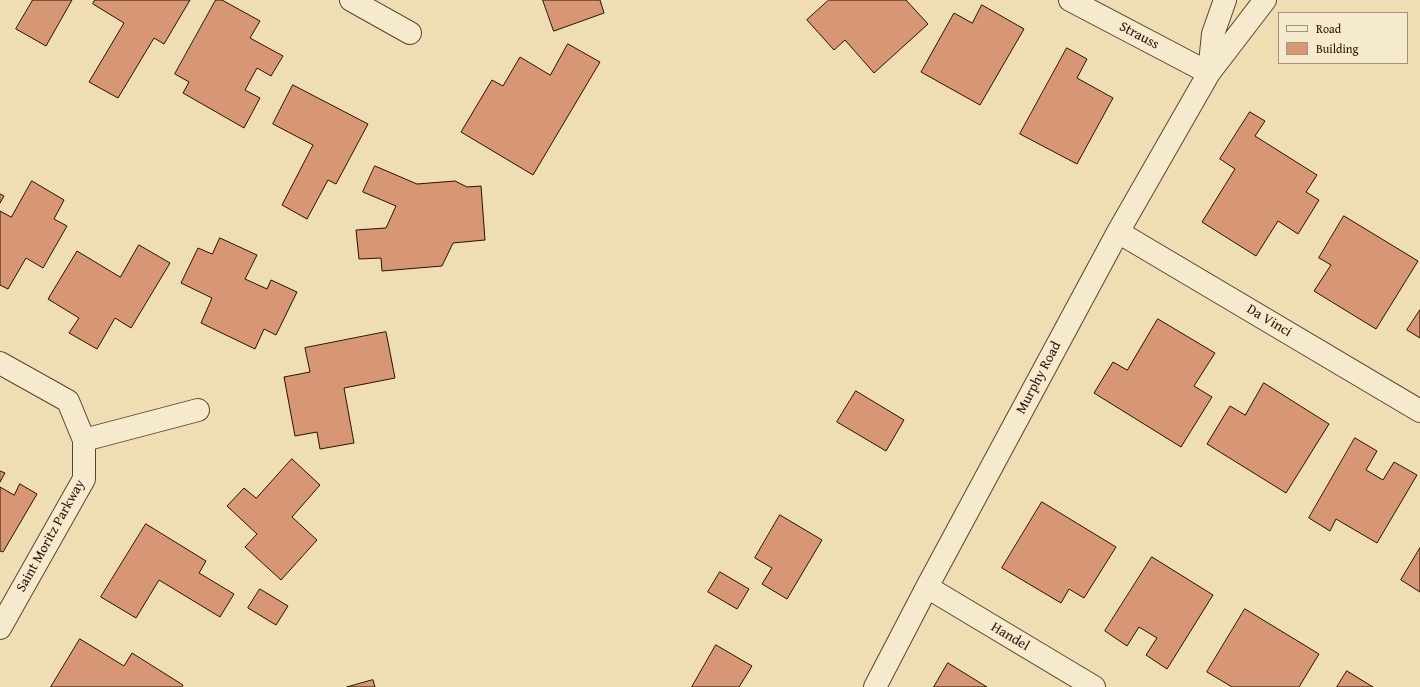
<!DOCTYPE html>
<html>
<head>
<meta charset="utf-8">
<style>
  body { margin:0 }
  #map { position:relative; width:1420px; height:687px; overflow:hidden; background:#efddb4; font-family:"Gentium Book Plus",serif }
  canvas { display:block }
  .legend { position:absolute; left:1278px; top:12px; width:130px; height:52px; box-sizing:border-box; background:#f5e9ce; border:1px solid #a3937c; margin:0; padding:5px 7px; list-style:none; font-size:12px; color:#291200 }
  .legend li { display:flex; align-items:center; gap:8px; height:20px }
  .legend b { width:20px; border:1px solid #a3937c }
</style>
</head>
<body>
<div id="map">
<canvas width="1420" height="687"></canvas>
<ul class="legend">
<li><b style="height:5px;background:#f5e9ce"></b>Road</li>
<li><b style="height:11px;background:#d79674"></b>Building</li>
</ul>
</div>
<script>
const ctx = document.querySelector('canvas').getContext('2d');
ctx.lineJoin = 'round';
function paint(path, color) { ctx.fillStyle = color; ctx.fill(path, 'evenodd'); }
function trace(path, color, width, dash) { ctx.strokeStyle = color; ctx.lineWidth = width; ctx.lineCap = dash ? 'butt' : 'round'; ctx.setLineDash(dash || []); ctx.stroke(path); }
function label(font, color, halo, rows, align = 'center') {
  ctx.font = font + ' "Gentium Book Plus",serif'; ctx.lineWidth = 3; ctx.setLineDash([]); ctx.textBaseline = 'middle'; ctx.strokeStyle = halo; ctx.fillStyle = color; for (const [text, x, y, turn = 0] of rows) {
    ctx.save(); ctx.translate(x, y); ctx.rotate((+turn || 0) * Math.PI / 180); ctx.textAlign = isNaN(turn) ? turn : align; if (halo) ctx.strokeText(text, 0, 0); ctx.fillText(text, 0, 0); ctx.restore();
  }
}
const building = new Path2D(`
  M33,0H72L46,46L16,29Z
  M95,0H190L164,44L154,38L118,98L89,82L124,23L93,4Z
  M216,0H222L260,21L250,38L283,56L271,76L257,68L245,90L260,98L244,128L183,93L189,82L175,74Z
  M543,0H600L604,13L554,31Z
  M829,0H906L928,24L874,73L845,40L834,50L807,20Z
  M982,5L1024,29L980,105L921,72L954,13L972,23Z
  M568,44L600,62L533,175L461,132L492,80L503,86L520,57L550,75Z
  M1067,48L1087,59L1077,78L1113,98L1077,164L1020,134Z
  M293,85L368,124L336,184L328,180L307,219L282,205L313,145L273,124Z
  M1250,112L1265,121L1255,136L1317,175L1306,192L1319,200L1298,234L1278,221L1256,256L1202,222L1235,169L1220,159Z
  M375,166L417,184L455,181L467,187L481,186L485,240L453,243L442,266L382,271L381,258L359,259L356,230L386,228L396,206L363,192Z
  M32,181L64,200L54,219L67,226L43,268L26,258L8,289L0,285V211L11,217Z
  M0,194L4,196L0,203Z
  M1344,216L1418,261L1376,329L1314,291L1331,265L1319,258Z
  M220,238L257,255L245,279L267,289L271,280L297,292L276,335L264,329L255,349L201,323L212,298L181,283L198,248L212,254Z
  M139,245L170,263L131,328L115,318L97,349L69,333L79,318L48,299L77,251L120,277Z
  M1420,310V338L1407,330Z
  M1158,319L1215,353L1194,386L1212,397L1181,447L1094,393L1113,362L1127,370Z
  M386,332L395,378L344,388L354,443L320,449L317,432L295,436L284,377L310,372L305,348Z
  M1264,383L1329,424L1286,493L1207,444L1230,406L1245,415Z
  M856,391L904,420L886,451L837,422Z
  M1355,438L1377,451L1366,470L1383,480L1394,462L1417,475L1377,543L1336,519L1330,531L1309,518Z
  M292,459L320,485L292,517L317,540L281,580L245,547L257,534L227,506L244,488L256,498Z
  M0,471L5,473L0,482Z
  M20,484L37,494L3,552L0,551V487L14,495Z
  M1042,502L1116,547L1084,598L1069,589L1061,603L1002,568Z
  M780,515L822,540L787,599L762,584L772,568L755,558Z
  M146,524L206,561L199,573L234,594L220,617L159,580L136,618L101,597Z
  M1420,548V592L1401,580Z
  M1152,557L1213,595L1167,669L1146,655L1157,638L1139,627L1127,646L1105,631Z
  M720,572L749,589L737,609L708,592Z
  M260,589L288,606L276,625L248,608Z
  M1245,609L1319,654L1299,687H1232L1207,672Z
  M80,639L124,666L132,653L183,685L182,687H51Z
  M716,645L752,666L739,687H692Z
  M948,663L987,687H934Z
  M1347,671L1373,687H1337Z
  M373,680L375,687H347Z`);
paint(building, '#d79674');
trace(building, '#291200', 1);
const street = new Path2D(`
  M351,0L410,33
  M1070,0L1209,73
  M1209,73L1213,34L1225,0
  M1118,232L1420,411
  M0,363L68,401L84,440V479L0,628
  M84,440L198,410
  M927,587L1094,687
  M875,687L927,587L1118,232L1209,73L1265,0`);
trace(street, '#5a452d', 24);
trace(street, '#f5e9ce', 22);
label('14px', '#291200', '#f5e9ce', [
  ["Strauss",1139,36,28],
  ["Da Vinci",1269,321,31],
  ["Murphy Road",1039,378,-62],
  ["Saint Moritz Parkway",51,536,-61],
  ["Handel",1010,637,31]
]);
</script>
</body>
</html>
